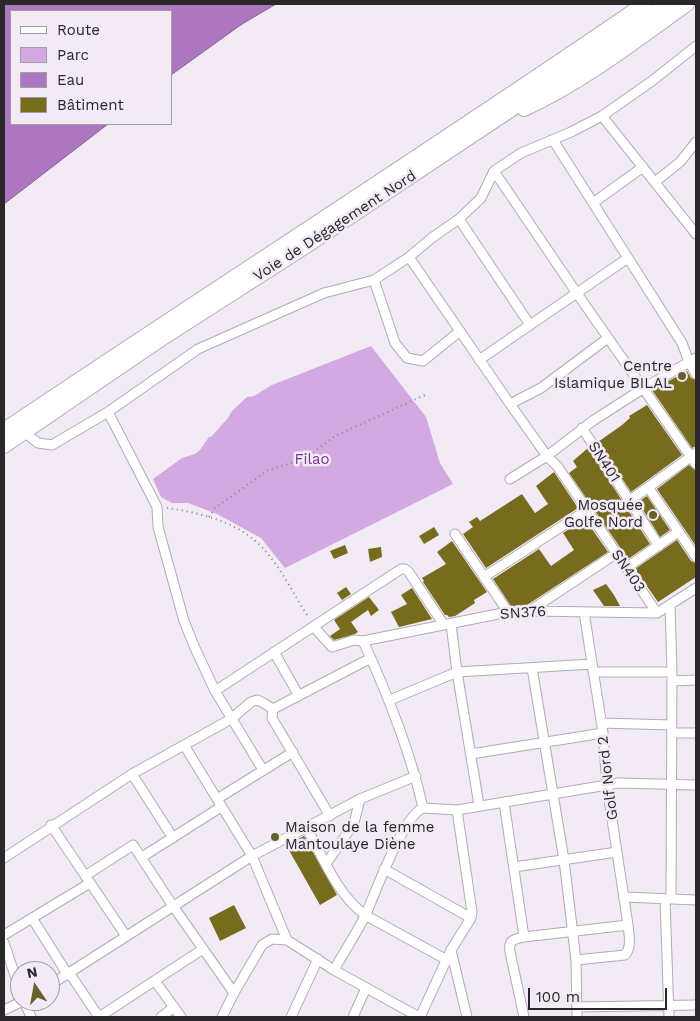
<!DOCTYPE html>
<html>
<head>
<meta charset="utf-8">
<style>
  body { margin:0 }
  #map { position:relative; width:700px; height:1021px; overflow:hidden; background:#f2eaf4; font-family:"Work Sans",sans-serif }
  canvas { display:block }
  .frame { position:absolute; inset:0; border:5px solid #29272a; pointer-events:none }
  .legend { position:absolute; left:10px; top:10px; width:162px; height:115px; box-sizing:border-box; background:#f2eaf4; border:1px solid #a29ca3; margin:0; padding:6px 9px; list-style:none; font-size:15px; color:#29272a }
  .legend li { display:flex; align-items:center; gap:10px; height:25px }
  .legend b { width:25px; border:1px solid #a29ca3 }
  .north { position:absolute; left:10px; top:961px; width:50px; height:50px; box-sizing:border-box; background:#f2eaf4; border:1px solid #a29ca3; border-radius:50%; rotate:348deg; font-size:14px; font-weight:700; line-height:20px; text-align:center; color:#29272a }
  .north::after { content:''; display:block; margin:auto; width:18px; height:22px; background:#69612d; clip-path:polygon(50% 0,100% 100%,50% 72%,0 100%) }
  .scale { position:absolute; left:528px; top:988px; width:139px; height:22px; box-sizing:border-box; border:2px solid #29272a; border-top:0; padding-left:6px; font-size:15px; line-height:18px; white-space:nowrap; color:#29272a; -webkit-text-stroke:4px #f2eaf4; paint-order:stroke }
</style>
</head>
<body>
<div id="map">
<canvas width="700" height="1021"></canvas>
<div class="frame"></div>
<ul class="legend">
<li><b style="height:6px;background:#fff"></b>Route</li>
<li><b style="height:14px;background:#d3a9e1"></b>Parc</li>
<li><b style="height:14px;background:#ad77bf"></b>Eau</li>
<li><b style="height:14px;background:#776b1e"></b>Bâtiment</li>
</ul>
<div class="north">N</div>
<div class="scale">100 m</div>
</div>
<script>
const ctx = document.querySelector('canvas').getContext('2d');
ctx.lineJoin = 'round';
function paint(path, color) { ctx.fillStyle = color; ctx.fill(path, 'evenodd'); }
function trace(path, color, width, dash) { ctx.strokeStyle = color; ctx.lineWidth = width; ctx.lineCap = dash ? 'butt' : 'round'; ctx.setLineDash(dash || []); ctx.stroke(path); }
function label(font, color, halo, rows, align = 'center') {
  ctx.font = font + ' "Work Sans",sans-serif'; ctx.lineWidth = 5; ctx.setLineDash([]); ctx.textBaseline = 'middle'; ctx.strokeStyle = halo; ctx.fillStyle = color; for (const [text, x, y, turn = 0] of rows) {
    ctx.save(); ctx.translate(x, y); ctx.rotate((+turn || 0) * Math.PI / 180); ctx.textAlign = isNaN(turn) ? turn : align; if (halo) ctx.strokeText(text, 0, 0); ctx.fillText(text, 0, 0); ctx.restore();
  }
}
paint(new Path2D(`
  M371,346L426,417L440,463L453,484L285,568L261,538L217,514L188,503H172L161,497L153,479L182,458L195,454L200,450L209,437H211L228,418L232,411L247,397L254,396L272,385Z`), '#d3a9e1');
const water = new Path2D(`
  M4,4H276L242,24L171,75V11H11V124H108L4,204Z`);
paint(water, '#ad77bf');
trace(water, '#855f92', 1);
paint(new Path2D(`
  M687,371L691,378L696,380V446L692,448L652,390Z
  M647,405L682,455L631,492L598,442L622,425L630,418L629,416Z
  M588,448L650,544L628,559L569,473L577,467L573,461Z
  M689,465L696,471V546L657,489Z
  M554,472L578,508L486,568L463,534L473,527L469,522L477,517L480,521L522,494L535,513L548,504L536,486Z
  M647,496L670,530L660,537L638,502Z
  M585,519L608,552L527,605L511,606L493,579L539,549L551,566L574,550L563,533Z
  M434,527L439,535L424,544L419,536Z
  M677,540L691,561L696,563V577L658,602L635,569Z
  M452,541L487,592L474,600L475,603L466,609L455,616L449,617L447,615H445L423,582L424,581L422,578L446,564L437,552Z
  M345,545L348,553L334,559L330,551Z
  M381,547L382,557L370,562L368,549Z
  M606,584L614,595L620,606H604L593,590Z
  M346,587L351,594L342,600L337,593Z
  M412,588L432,619L399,627L391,612L407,604L401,595Z
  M369,597L379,610L371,616L368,610L351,622L358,632L355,634L334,640L330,636L340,629L334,620Z
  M304,836L337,895L320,905L286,845Z
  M234,905L246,928L220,941L209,918Z`), '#776b1e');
const minor = new Path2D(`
  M602,116L696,234
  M553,140L682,343L689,362L696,374
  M494,171L576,292L696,464
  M655,182L680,162L696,142
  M593,203L643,167
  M459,219L530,325L628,258
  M409,257L510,404L547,456L558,467L657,613
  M374,280L395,343L407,358L423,361L460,331
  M479,360L530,325
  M510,404L541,388L608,338
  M108,412L157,507L158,527L184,621L195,648L215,691L263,770
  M582,428L659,546
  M24,432L38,443L52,445L108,412L198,349L324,293L374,280L409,257L433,237L459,219L481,198L494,171L521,153L571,132L602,116L652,81L696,46
  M510,479L547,456L594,420L644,388L696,358
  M648,487L696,557
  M629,501L696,453
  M455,534L508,612
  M626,568L678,532
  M484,577L587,510
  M670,606L672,672L671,899
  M531,610L617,553
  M451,624L457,672L479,805
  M314,627L332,647L354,640L363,641
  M274,652L299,696
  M532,668L564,860L576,960L577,1017
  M593,672H672
  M672,681L696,680
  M215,691L401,569H405L408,571L444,625
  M390,700L457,672L592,664
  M601,723L672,725
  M672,733H696
  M184,745L252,856L287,940
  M471,754L603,733
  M132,774L173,838
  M217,799L293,752
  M504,802L524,937
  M423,808C410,750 388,695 363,641L508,612L531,611L657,613L696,588
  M330,816L272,718L273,709L371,658
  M51,825L126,936
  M307,829C324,859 337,894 365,915L447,960
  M142,857L221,807
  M4,858L132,774L231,719L251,702L257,700L262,702L273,709
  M326,864L354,823L360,799
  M514,867L617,852
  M384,869L471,918
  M85,876L133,845L173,906L234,993
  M624,897L696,900
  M665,899L669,1017
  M32,918L68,975
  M4,935L90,883
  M4,943L20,990
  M451,950L467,1017
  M576,960L625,955C632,947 629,935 628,925L607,786L603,733L584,612
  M334,970C344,952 356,934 365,916C375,894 403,816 423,808L457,810L619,783L696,785
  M70,974L99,1017
  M155,981L181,1017
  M50,985L252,856L360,799L416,776
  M24,1001L31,1017
  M577,1007L696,1005
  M4,1010L23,1001
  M99,1017L203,949
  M161,1017L174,1007
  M222,1017L234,993L262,945L272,939L287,940L334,970L419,1017
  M291,1017L318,959
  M353,1017L366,988
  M420,1017L451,950L471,918L472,912L457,810
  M524,1017L510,952C508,940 514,939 524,937L628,925`);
const highway = new Path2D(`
  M524,109C583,82 635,41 687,4
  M4,430C217,287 433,149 644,4
  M4,446L164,337L306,246L506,113L666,4`);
trace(minor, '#b2abb4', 11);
trace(highway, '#b2abb4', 16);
trace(new Path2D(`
  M167,508C196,512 230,520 253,539C276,557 293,594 309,618
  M209,517L215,508L268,470L305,459L335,436L427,394`), '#88838a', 2, [1, 4]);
trace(minor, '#fff', 9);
trace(highway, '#fff', 14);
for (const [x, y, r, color] of [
  [682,376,5,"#69612d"],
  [653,515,5,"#69612d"],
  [275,837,5,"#69612d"]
]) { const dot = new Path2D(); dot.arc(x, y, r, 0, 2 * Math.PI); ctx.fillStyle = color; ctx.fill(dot); trace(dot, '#f2eaf4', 2); }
label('15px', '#29272a', '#f2eaf4', [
  ["Voie de Dégagement Nord",335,226,-33],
  ["SN401",604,462,57],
  ["SN403",628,571,56],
  ["SN376",523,613,-4],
  ["Golf Nord 2",608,778,-97]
]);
label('15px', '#29272a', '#f2eaf4', [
  ["Centre",672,367],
  ["Islamique BILAL",672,384],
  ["Mosquée",643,506],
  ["Golfe Nord",643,523],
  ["Maison de la femme",285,828,"left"],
  ["Mantoulaye Diène",285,845,"left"]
], 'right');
label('15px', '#77358c', '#f2eaf4', [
  ["Filao",312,460]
]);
</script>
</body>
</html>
